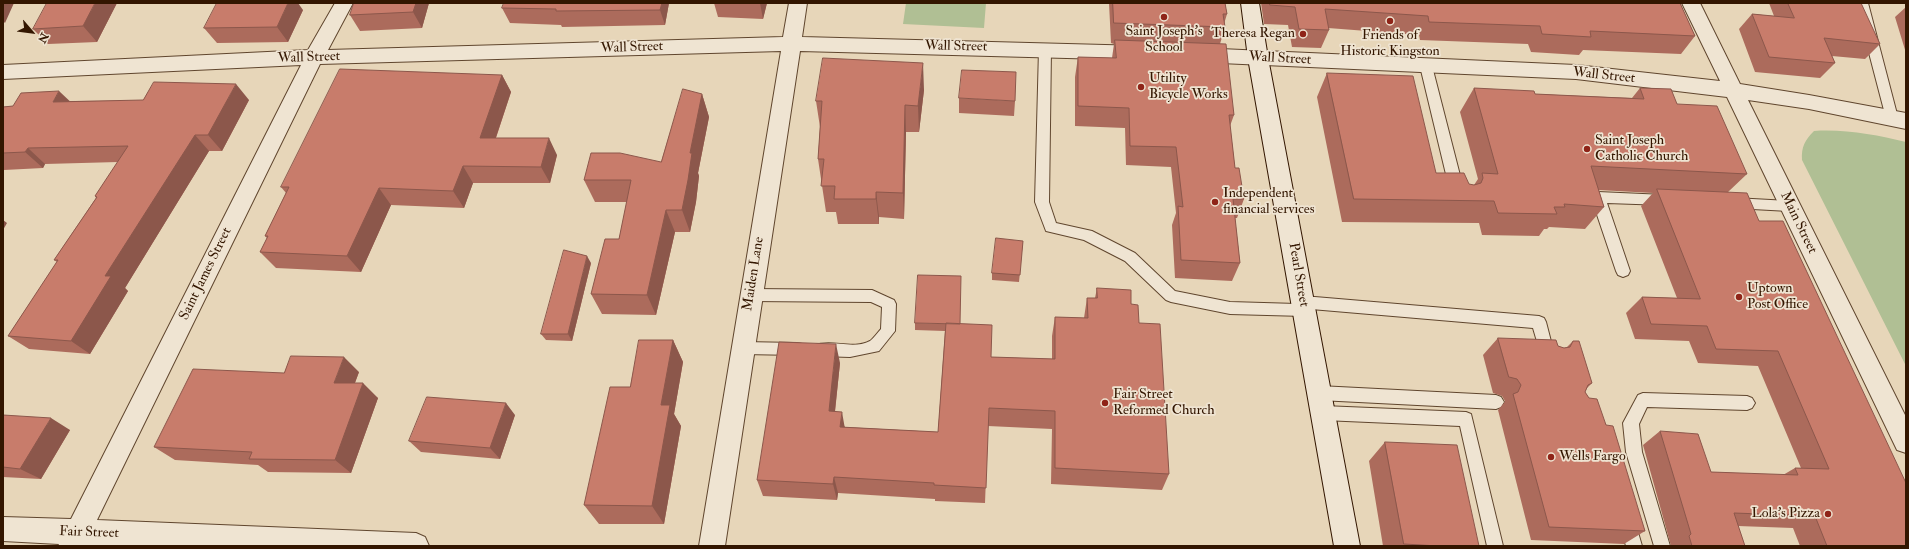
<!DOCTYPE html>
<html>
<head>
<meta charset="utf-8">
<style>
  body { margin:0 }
  #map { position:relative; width:1909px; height:549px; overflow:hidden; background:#e7d6b9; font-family:"IM FELL Double Pica",serif }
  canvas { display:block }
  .frame { position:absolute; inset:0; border:4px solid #331600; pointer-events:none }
  .north { position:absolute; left:12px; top:12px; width:40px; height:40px; -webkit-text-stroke:3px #efe4d2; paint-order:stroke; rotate:118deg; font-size:11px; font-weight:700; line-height:16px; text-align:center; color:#331600 }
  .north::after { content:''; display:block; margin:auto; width:14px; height:18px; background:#331600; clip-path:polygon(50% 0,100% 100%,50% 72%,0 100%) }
</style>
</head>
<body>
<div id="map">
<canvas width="1909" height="549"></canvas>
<div class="frame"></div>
<div class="north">N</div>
</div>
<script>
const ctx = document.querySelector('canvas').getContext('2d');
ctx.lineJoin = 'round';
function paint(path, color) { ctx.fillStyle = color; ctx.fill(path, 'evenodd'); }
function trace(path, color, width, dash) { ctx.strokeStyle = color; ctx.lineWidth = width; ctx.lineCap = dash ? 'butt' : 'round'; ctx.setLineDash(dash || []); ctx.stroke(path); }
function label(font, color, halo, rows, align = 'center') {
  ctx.font = font + ' "IM FELL Double Pica",serif'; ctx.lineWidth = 3.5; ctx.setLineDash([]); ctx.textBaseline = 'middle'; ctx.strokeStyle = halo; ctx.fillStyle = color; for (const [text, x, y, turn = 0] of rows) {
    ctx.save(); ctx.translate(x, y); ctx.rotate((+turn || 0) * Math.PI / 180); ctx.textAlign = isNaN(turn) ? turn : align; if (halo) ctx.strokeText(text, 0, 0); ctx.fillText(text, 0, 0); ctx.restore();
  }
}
paint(new Path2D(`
  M906,3H986L984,28L903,24Z
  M1814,131C1846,129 1876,135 1906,142V366L1802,160C1801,147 1805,140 1814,131Z`), '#b0bf94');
const lane = new Path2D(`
  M1856,3H1868L1898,118L1896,121L1892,123L1888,121L1886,118Z
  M1045,45L1049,46L1051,49L1049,202L1056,223L1092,231L1135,253L1175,291L1230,302L1297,304L1298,298L1303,296L1539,316L1544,318L1546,322L1555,357L1553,362L1548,363L1543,362L1533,328L1311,309L1309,314L1304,316L1230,314L1171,302L1166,300L1125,261L1084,240L1046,231L1035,202L1039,49L1041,46Z
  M1426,62L1430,63L1432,66L1464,191L1462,195L1457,196L1452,195L1450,191L1420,66L1422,63Z
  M1598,192L1665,195L1670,196L1672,200L1670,204L1665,205L1607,203L1630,271L1628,275L1623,277L1618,275L1616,271L1591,197L1593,193Z
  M1734,198L1789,201L1794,202L1796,206L1794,210L1789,211L1734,208L1729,207L1727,203L1729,199Z
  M751,289L872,290L894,300L896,304L895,331L879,351L850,357L820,356L815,355L813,350L815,345C832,339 853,350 870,341C874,338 878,332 881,329L882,307L871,302L751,301L746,299L744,295L746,291Z
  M743,342L797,343L802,344L804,349L802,354L797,355L743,354L738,353L736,348L738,343Z
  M1319,386L1496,395L1501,397L1504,402L1501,407L1496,409L1319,400L1314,398L1311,393L1314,388Z
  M1643,393L1747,396L1752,398L1755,403L1752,408L1747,410L1647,407L1639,424L1642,452L1670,546H1654L1626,452L1623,423L1638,395Z
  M1323,406L1466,412L1471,414L1503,546H1487L1460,426L1323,420L1318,418L1315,413L1318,408Z
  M1627,513L1633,515L1642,546H1626L1619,521L1621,515Z`);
const street = new Path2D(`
  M335,3H353L328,50L783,37L789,3H807L802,37L1143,46L1150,48L1153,53L1150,58L1143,60L800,51L725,546H699L781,51L320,64L97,520L416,533L425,537L429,546H58L59,544L3,541V517L71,519L301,65L3,79V65L308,50Z
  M1682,3H1700L1740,84L1809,95L1906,113V129L1809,109L1748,100L1906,417V453L1897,450L1727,97L1576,79L1198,62L1191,60L1188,55L1191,50L1198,48L1576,65L1720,81Z`);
const secondary = new Path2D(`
  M1241,3H1259L1268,58L1360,546H1334L1248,58Z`);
trace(lane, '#60462e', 2);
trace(street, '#60462e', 2);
trace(secondary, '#331600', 2);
paint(lane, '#efe4d2');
paint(street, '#efe4d2');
paint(secondary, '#efe4d2');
paint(new Path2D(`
  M117,3L97,42L48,44L33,29Z
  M354,3H429L422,28L360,31L350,15Z
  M669,3L665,25L562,27L561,25L510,23L502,8Z
  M714,3H767L763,19L718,17Z
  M1109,3H1225L1227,14L1224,24L1225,27L1220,44L1234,115L1230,126L1235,168L1244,199L1237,218H1235L1240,263L1232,281L1175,278L1172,225L1176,213L1171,167L1126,165L1125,128L1075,126V77L1078,57L1112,58L1114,44L1111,43Z
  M1261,3H1680L1695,36L1681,54L1583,50L1579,55L1531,52L1528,44L1420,40L1419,35L1328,28L1329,30L1321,48L1292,47L1288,25L1264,24Z
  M1769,3H1788L1880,44L1865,59L1832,56L1835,63L1820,78L1755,72L1739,29L1752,14L1774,16Z
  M1906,7V53L1895,17Z
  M303,10L288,42L217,43L204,28Z
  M1327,73L1436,173L1469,184L1474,185L1478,179L1460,112L1474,88L1535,94L1632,98L1640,88L1677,104L1747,174L1728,192L1759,221L1906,546H1800L1793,528L1738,526L1745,546H1671L1643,445L1660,431L1711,472L1783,475L1795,468H1801L1758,366L1698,363L1689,341L1635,339L1626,313L1642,297L1677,298L1641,206L1653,193L1599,190L1604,207L1585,229L1549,227L1547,229H1544L1539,236L1482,235L1479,223L1342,222L1317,97Z
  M502,75L511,92L496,138L557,155L550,183H473L464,208L391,205L361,272L276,268L260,252L267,238L265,236L286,193L281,187Z
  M924,90L919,132H906L904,219L879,217V224H838L836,212H826L818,159L820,127L816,101Z
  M702,94L709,117L698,173L699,176L696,202L690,232H675L656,315L602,314L591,294L619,239L627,202H595L584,180L661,162Z
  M959,98L1015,101L1014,116L959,113Z
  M249,100L222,151H209L125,288L128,291L90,354L29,349L8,336L57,262L54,260L96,198L95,196L118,162L45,164L43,168L4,170L3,169V107L13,106L70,101Z
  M1023,241L1019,282L992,280V273Z
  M591,263L572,341L546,340L541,334Z
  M1097,288L1131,304L1139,323L1169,474L1162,490L1051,484L1052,429L988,426L985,503L935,501V499L838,493L837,500L763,496L757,480L840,363L835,412L845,427L938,432L945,331L915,330V323L960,324L991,357L1052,359V336L1055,317L1084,318L1087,298H1095Z
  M1498,338L1558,346L1564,348L1567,347L1573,341L1592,383L1587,388L1585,392L1606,425L1645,531L1624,544L1531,540L1498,410L1504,403L1505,401L1502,396L1493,393L1483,355Z
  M673,340L683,362L674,414L681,426L664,524H599L584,505L630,387Z
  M359,372L355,383L378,398L351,473L268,472L258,465L175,460L154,447Z
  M3,415L70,430L41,479L3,477Z
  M515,415L500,459L421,452L409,441Z
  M1385,442L1479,546H1383L1369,461Z`), '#ac6b5c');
paint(new Path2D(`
  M3,3H14L5,23L3,21Z
  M95,3H117L97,42L83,26Z
  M288,3H298L303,10L288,42L277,27Z
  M416,3H429L422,28L413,12Z
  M662,3H669L665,25L660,10Z
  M760,3H767L763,19Z
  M923,63L924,90L919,132L918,106Z
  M502,75L511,92L490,155L480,138Z
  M236,84L249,100L222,151L208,135Z
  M59,91L76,107L53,102Z
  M702,94L709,117L698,173L699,176L696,202L690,232L682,210L690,153Z
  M905,105L906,132L904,219L903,193Z
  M195,135L209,151L125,288L128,291L90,354L71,341L105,276Z
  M549,138L557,155L550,183L541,167Z
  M28,148L45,164L43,168L25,152Z
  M463,166L473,183L464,208L453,191Z
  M379,188L391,205L361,272L347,256Z
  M876,192L879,217V224L876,199Z
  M666,210L675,232L656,315L647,295Z
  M3,220L7,223L3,230Z
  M587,256L591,263L572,341L568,334Z
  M673,340L683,362L674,414L681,426L664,524L652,506L661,405Z
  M836,344L840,363L833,429L829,411Z
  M344,357L359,372L349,398L334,383Z
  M363,383L378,398L351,473L335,460Z
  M506,403L515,415L500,459L490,448Z
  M842,412L845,429L840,427Z
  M51,418L70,430L41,479L20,469Z
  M834,477L838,493L837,500L833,484Z`), '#8c574b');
const building = new Path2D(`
  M47,3H95L83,26L33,29Z
  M217,3H288L277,27L204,28Z
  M354,3H416L413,12L350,15Z
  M504,3H662L660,10L556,11V9L502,8Z
  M1113,3H1225L1227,14H1223L1225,27L1114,23Z
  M1270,3H1680L1695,36L1590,31L1591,37L1542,34L1540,26L1429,22L1428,16L1325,9L1329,30L1299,29L1295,7L1270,5Z
  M1788,3H1861L1880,44L1824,38L1835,63L1769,57L1752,14L1794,18Z
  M1115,40L1226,44L1234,115H1229L1235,168H1239L1244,199H1233L1240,263L1181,260L1178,206L1183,207L1176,147L1130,146L1129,108L1078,106V57L1116,58Z
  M823,58L923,63L918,106L905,105L903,193L876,192V199H834L835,186H821L824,159H818L822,101H816Z
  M340,69L502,75L480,138H549L541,167L463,166L453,191L379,188L347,256L260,252L268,236H265L289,187H281Z
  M962,70L1016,72L1015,101L959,98Z
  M1327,73L1413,76L1436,173H1464L1469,184L1474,185L1481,183L1483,178L1482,173L1498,174L1474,88L1534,91L1535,94L1644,99L1640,88L1671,89L1677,104L1717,106L1747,174L1591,166L1604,207L1564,204L1565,207H1554L1557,214L1498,213L1494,201L1354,199Z
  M154,82L236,84L208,135H195L105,276H111L71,341L8,336L58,260H54L97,197L95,196L128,146L28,148L25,152L3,153V107L13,106L21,93L59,91L53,102L143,100Z
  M683,89L702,94L690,153H692L688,180L682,210H666L647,295L591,294L605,239H619L631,180H584L591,153H620L661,162Z
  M1657,189L1747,193L1759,221H1783L1906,483V546H1827L1815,516L1734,513L1745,546H1692L1689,536L1691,534L1660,431L1698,434L1711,472L1798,475L1795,468L1829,469L1778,351L1716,349L1707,326L1651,324L1642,297L1700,299Z
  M996,238L1023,241L1020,275L992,273Z
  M564,250L587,256L568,334H541Z
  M918,275L961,276L960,324L915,323Z
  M1097,288L1131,290V304L1138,305L1139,323L1160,324L1169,474L1055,468V411L989,408L986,488L934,485V483L834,477L833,484L757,480L779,342L836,344L829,411L842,412L840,427L938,432L946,323L992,325L991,357L1055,359V317L1088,318L1087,298H1097Z
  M1498,338L1556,340L1558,346L1564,348L1570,347L1573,341H1579L1592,383L1588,385L1585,392L1589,398L1597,399L1606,425L1613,426L1645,531L1549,527L1513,394L1518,392L1521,385L1517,379L1509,377Z
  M639,340H673L661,405H670L652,506L584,505L610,387H630Z
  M291,356L344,357L334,383H363L335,460L249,459L252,452L154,447L193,369L284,373Z
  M427,397L506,403L490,448L409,441Z
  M3,415L51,418L20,469L3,467Z
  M1385,442L1457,445L1479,546H1438L1404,544Z`);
paint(building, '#c87c6b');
trace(building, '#8c574b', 1);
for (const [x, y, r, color] of [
  [1164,17,4,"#8f2418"],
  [1390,21,4,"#8f2418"],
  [1303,34,4,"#8f2418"],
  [1141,87,4,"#8f2418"],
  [1587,149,4,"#8f2418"],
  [1215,202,4,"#8f2418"],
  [1739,297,4,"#8f2418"],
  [1105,403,4,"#8f2418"],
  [1551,457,4,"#8f2418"],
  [1828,514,4,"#8f2418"]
]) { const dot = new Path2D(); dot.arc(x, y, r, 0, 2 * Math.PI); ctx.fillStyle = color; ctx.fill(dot); trace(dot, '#efe4d2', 1.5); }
label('14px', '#331600', '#efe4d2', [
  ["Saint Joseph's",1164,32,"center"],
  ["School",1164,48,"center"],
  ["Theresa Regan",1295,34,"right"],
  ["Friends of",1390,36,"center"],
  ["Historic Kingston",1390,52,"center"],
  ["Utility",1149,79],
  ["Bicycle Works",1149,95],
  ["Saint Joseph",1595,141],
  ["Catholic Church",1595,157],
  ["Independent",1223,194],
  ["financial services",1223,210],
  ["Uptown",1747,289],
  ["Post Office",1747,305],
  ["Fair Street",1113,395],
  ["Reformed Church",1113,411],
  ["Wells Fargo",1559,457],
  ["Lola's Pizza",1820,514,"right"]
], 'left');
label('14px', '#331600', '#efe4d2', [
  ["Wall Street",956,47,1],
  ["Wall Street",632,48,-2],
  ["Wall Street",309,58,-2],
  ["Wall Street",1280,59,3],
  ["Wall Street",1604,76,6],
  ["Main Street",1798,223,64],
  ["Saint James Street",206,274,-64],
  ["Maiden Lane",754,274,-81],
  ["Pearl Street",1298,275,80],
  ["Fair Street",89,533,2]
]);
</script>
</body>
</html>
